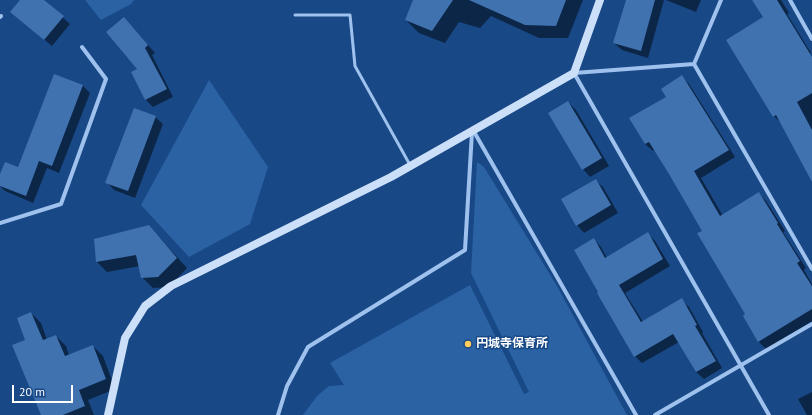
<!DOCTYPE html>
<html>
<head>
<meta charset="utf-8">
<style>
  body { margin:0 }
  #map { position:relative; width:812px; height:415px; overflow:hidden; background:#184886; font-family:"PT Sans",sans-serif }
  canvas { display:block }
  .scale { position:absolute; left:12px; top:385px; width:61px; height:18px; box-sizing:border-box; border:2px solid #fff; border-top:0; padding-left:5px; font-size:12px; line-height:14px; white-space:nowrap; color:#fff; -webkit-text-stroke:3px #184886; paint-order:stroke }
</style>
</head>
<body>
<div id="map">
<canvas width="812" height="415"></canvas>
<div class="scale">20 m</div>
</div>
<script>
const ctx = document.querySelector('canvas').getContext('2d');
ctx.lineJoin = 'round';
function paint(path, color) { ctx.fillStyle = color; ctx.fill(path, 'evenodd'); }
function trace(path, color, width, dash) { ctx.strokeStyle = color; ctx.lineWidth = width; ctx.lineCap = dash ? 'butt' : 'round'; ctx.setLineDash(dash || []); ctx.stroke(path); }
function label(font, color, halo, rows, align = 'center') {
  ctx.font = font + ' "PT Sans","Noto Sans JP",sans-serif'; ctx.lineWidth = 3; ctx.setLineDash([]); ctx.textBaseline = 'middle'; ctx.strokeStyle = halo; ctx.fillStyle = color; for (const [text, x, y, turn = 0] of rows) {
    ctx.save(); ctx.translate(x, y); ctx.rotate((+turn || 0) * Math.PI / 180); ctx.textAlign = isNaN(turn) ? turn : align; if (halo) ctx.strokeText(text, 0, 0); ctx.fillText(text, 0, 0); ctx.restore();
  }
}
paint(new Path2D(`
  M85,0H134L131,4L101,20Z
  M209,80L268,167L250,224L189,257L141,205Z
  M477,162L484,167L557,286L627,415H303L317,396L329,386L344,385L330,363L470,285L524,394L529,392L471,273Z`), '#2b62a4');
paint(new Path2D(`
  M21,0H43L70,24L52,46L11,12Z
  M414,0H583L568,38H539L491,16L480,28L459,22L445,43L419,33L406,20Z
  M632,0H664L648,58L622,50L614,43Z
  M666,0H701L696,12Z
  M753,0H781L789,13L787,14L811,53L808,55L812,62V179L781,123L774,116L764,17Z
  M124,18L155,53L152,55L173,97L153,107L146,100L132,72L138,69Z
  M54,75L83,86L90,93L59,173L47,168L33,203L5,191L0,186V177L18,168Z
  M682,77L689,84L735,157L701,178L723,216L759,193L766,201L785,231L783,232L806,268L804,270L812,284V321L766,349L759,342L747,314L703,231L655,149L653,151L645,144L667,97Z
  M568,102L576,110L609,166L590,177L583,169Z
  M155,117L163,124L135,198L114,190L107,182Z
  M595,180L603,187L618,213L584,233L577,225Z
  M149,226L187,268L169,287L153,288L142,277L140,266L107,272L97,262Z
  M648,234L655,241L670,266L625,293L643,322L681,300L689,307L703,332L702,333L722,368L704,379L696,372L679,342L642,363L635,356L599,293L594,240L601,247L607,258Z
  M31,313L41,323L47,340L56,336L66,346L69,355L93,346L103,356L115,389L88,400L94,415H42L27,340Z
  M812,392V415H807L798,399Z`), '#0007');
paint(new Path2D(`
  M20,0H44L64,16L44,40L10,12Z
  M413,0H453L432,31L405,20Z
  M469,0H566L556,26L525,25Z
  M626,0H655L641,51L613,43Z
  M752,0H777L812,57V93L797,102L812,130V182L776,115L773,117L726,40L763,17Z
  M124,17L148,45L145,48L167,89L145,100L131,72L137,69L106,32Z
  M54,74L83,85L52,166L39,161L26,196L0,186V174L5,162L18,167Z
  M682,75L729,150L694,171L720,216L759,192L778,223L777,224L800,261L797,263L812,286V309L758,342L743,316L745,314L697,233L702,231L669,174L649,142L645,144L629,118L666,97L661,89Z
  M568,101L602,158L582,170L548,113Z
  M134,108L156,116L128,191L105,183Z
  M596,179L611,205L576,226L561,199Z
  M149,225L177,258L158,277L141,278L136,255L96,262L94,239Z
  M648,232L663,259L619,285L641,322L682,298L697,325L695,326L716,361L696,372L673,334L634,357L597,293L598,292L574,250L594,238L605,258Z
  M31,312L43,340L56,335L65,356L93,345L106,379L79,390L85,406L63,415H41L12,345L25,340L17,318Z`), '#4072b0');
trace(new Path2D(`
  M295,15H350L355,66L410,165`), '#9ec2ed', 3);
trace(new Path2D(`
  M721,0L694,64L574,73L769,415
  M790,0L812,39
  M0,17L1,16
  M694,64L812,269
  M473,130L636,415
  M0,223L61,204L106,79L82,47
  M278,415L287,386L308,347L465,250L472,132
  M655,415L812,324`), '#9ec2ed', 4);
trace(new Path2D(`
  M108,415L125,338L145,306L171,286L391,177L574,73L600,0`), '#cbdff9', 8);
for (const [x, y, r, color] of [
  [468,344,4,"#ffcf5a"]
]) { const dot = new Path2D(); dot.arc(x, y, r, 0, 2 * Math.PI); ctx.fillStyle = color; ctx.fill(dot); trace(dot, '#184886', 1.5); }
label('bold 12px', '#fff', '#184886', [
  ["円城寺保育所",476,344]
], 'left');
</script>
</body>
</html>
